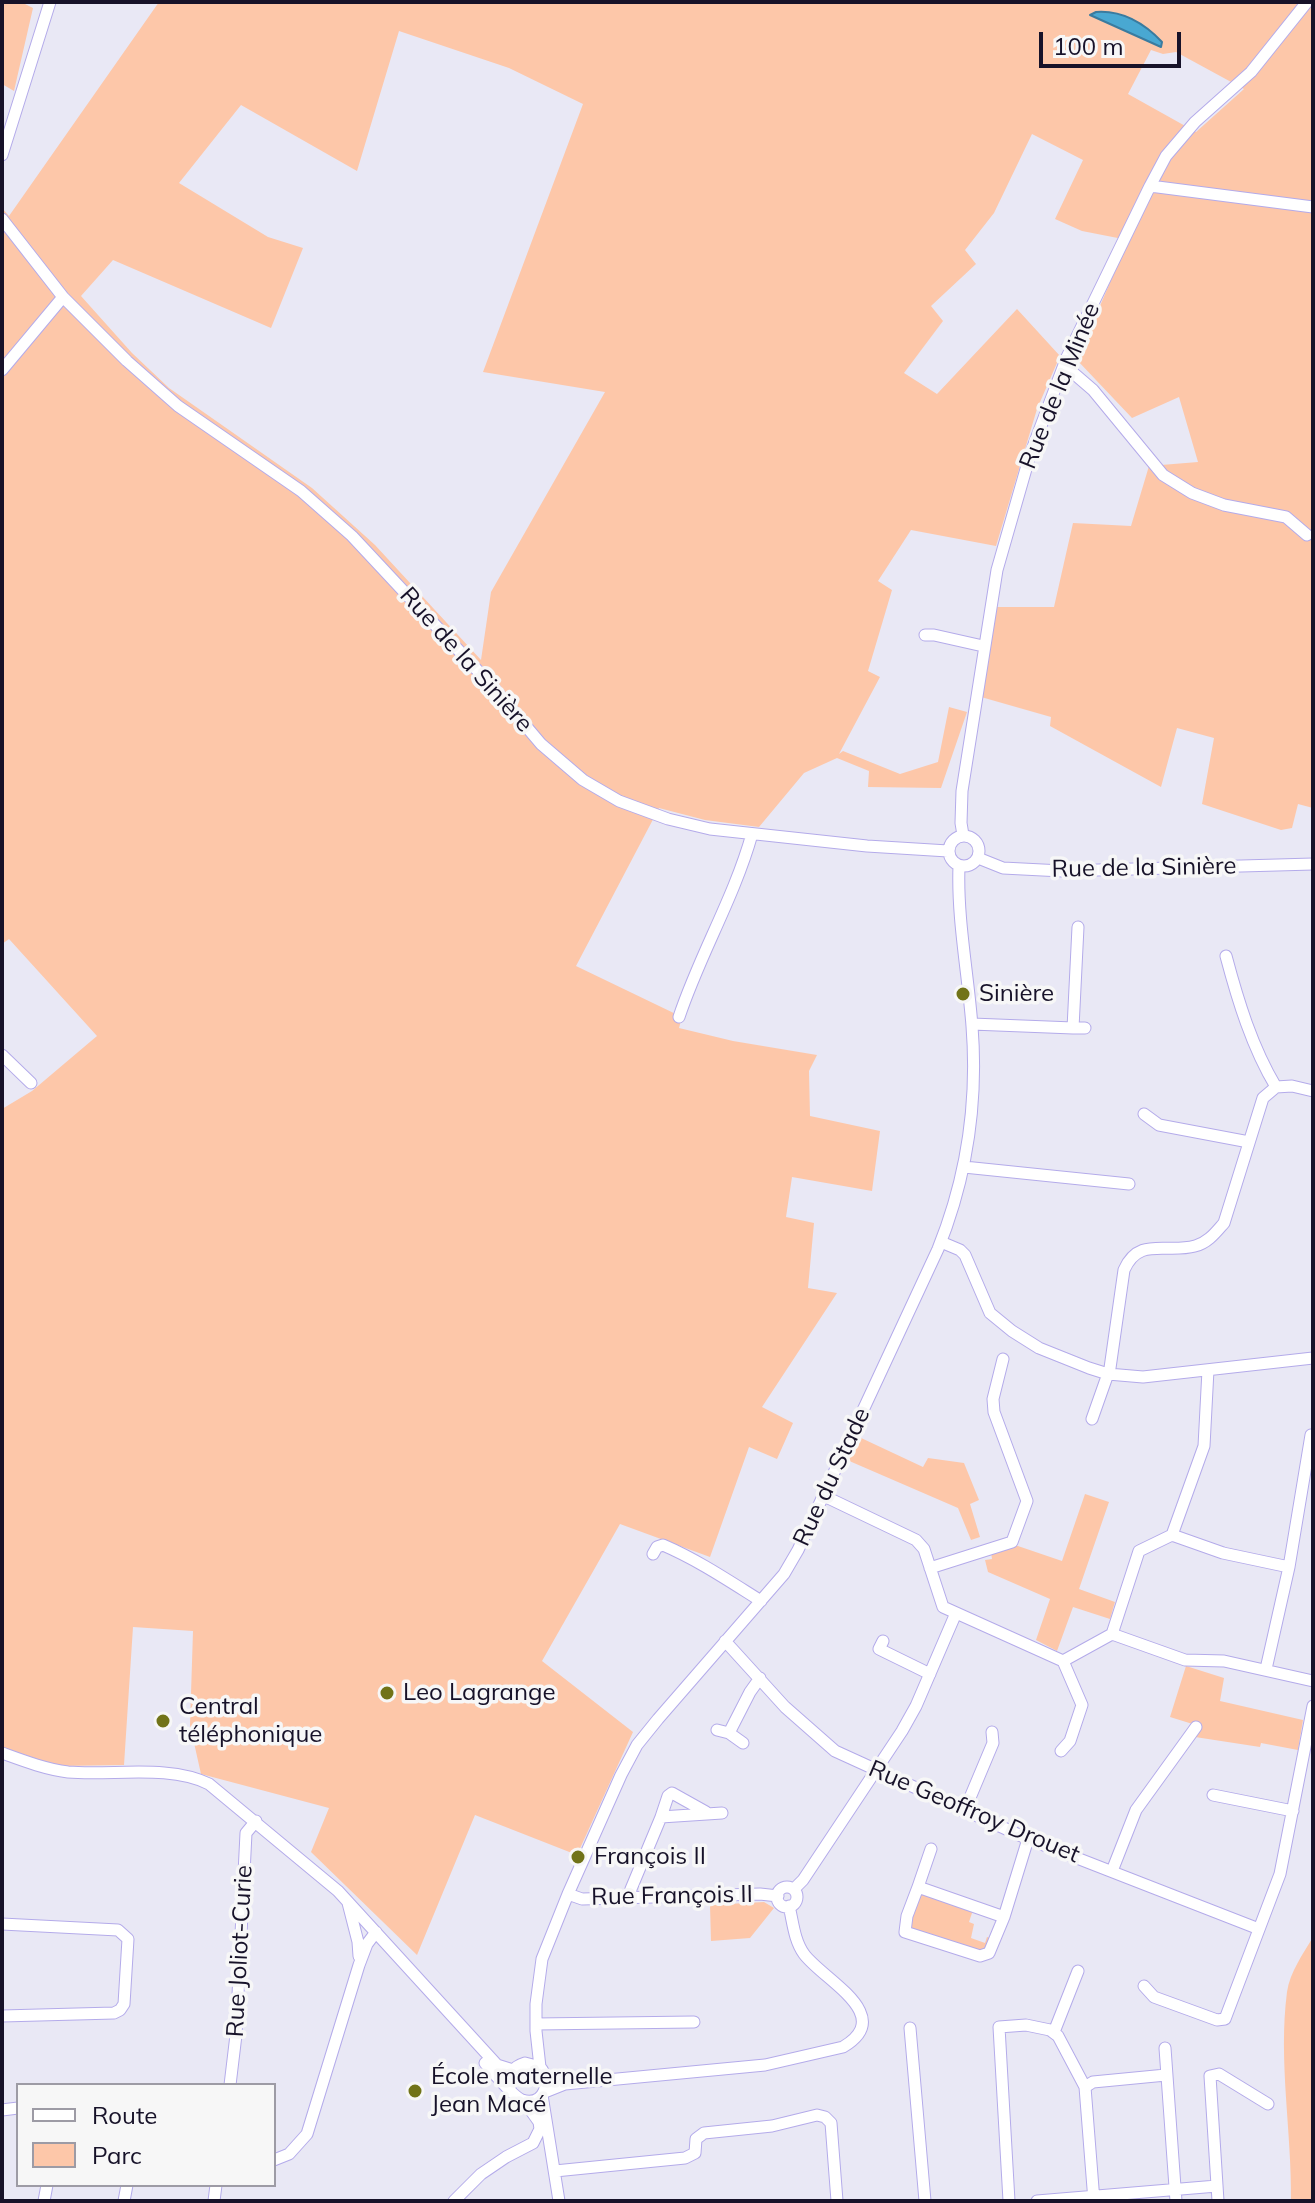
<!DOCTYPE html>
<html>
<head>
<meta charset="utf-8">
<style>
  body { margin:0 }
  #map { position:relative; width:1315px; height:2203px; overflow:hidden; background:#e9e8f5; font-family:Mulish,sans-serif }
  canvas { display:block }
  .frame { position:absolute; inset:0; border:4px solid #171229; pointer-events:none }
  .legend { position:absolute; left:16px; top:2083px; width:260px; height:104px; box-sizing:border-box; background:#f7f7f7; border:2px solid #9d9ba5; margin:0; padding:10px 14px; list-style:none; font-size:24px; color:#171229 }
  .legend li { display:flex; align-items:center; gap:16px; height:40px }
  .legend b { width:40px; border:2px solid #9d9ba5 }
  .scale { position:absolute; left:1039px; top:32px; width:142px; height:36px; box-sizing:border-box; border:4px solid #171229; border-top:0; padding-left:10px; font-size:24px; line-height:28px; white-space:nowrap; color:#171229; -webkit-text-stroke:6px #f7f7f7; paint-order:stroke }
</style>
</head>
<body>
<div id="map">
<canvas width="1315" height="2203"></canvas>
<div class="frame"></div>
<ul class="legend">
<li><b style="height:10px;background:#fff"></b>Route</li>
<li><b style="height:22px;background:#fdc7a9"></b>Parc</li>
</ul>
<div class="scale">100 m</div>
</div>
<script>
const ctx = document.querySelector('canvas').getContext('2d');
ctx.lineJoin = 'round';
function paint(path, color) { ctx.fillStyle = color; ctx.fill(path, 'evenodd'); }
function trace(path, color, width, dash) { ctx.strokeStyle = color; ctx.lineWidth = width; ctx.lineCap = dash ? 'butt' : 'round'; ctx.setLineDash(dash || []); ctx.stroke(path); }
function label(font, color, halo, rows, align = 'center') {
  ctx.font = font + ' Mulish,sans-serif'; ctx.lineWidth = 7; ctx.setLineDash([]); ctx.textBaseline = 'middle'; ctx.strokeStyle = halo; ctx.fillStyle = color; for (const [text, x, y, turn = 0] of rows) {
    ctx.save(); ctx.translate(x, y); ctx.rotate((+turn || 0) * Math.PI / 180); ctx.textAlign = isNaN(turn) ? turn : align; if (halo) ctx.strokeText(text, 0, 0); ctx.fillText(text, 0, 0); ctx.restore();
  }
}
paint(new Path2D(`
  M2,2H21L33,8L14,91L2,84Z
  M159,2H1313V808L1298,804L1292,828L1281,830L1202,804L1214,738L1177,728L1161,787L1050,726L1051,717L981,697L995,607H1054L1073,523L1131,526L1149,466L1198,462L1179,397L1132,418L1077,360L1128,240L1082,231L1055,219L1083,160L1032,134L994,213L965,250L976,264L931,306L943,321L904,373L937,394L1017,309L1060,356L1037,409L996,546L911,530L878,581L892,590L868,671L880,677L839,754L843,751L900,774L938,762L949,707L967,712L941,788L868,787L869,771L837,758L804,773L759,827L705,820L659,808L576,966L682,1017L679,1028L733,1041L817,1055L809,1071L810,1116L880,1131L872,1191L792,1177L786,1217L814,1223L808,1288L837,1293L762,1407L793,1423L777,1459L749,1447L710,1557L620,1524L542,1661L633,1732L577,1855L475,1815L417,1955L311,1852L329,1808L201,1774L190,1725L193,1631L133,1627L124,1765L58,1766L2,1747V1109L32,1091L97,1036L9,939L2,944V208L9,216ZM399,31L509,68L583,104L483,372L605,392L491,592L481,660L375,545L312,488L169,388L132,353L81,296L113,260L271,328L303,248L268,237L179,183L241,105L357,171ZM1151,50L1163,54L1176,52L1244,89L1196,132L1128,94Z
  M859,1437L923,1467L928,1458L964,1463L979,1500L970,1504L980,1537L971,1540L958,1508L847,1460Z
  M1085,1494L1109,1502L1079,1589L1115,1602L1110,1619L1073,1607L1057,1651L1036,1640L1050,1599L988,1572L985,1560L992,1559L991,1552L1015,1545L1062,1561Z
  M1186,1666L1224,1678L1220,1701L1303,1720L1298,1750L1261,1743L1260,1747L1195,1737L1199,1726L1170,1717Z
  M925,1893L973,1910L969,1922L974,1924L971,1938L985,1943L987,1937L990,1938L987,1950L980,1952L911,1929L908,1924L917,1897Z
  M764,1902L774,1908L750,1938L711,1941L710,1905Z
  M1313,1937V2201H1291C1292,2132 1278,2061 1287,1992C1290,1972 1303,1954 1313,1937Z`), '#fdc7a9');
const water = new Path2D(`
  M1096,12C1123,10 1144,23 1162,42L1161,47L1090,15Z`);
paint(water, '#49a8d2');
trace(water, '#3a7b9f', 2);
const minor = new Path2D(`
  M2,155L50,2
  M1150,186L1313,207
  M2,219L63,297L127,361L178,406L301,491L352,536L492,686L541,744L583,780L619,801L668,819L710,829L867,846L948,851
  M1064,365L1093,390L1163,475L1192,493L1224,505L1286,517L1307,535
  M2,370L63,297
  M925,635H934L983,646
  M963,835L961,823L962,791L997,570L1030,455L1067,357L1150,186L1166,156L1195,122L1251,72L1307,2
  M949 851a15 15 0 1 1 30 0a15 15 0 1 1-30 0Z
  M978,858L1003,868L1062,871L1313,864
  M1226,956C1238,1001 1252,1047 1276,1087
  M679,1017C700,954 734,898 752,834
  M972,1024L1073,1028L1078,927
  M1073,1028H1085
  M2,1055L31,1083
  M1144,1114L1159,1125L1249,1142
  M964,1167L1129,1184
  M941,1242L960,1250L965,1255L990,1313L1012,1331L1039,1348L1089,1368L1108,1374L1143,1377L1313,1358
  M1092,1419L1110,1368L1124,1270C1139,1236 1166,1254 1195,1246C1208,1243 1216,1232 1224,1223L1263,1098L1276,1087L1292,1086L1313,1091
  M824,1496L916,1540L924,1549L943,1607L1063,1661L1112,1634L1185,1660L1224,1661L1313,1681
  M1172,1535L1223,1553L1289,1567
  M653,1554L657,1547L663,1545C698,1560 729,1581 761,1601
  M930,1568L1012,1542L1027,1501L994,1412L993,1399L1003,1359
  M1112,1634L1139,1551L1172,1535L1204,1446L1208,1370
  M725,1641L785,1707L835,1751L1028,1839L1259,1929
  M883,1641L879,1649L930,1674
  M1266,1669L1289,1567L1311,1435
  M717,1730L729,1733L743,1743
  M729,1733L750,1692L760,1678
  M1061,1751L1070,1741L1082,1705L1063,1661
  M2,1753C24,1761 45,1769 68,1772C111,1776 169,1764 209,1784L338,1891L497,2065L513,2070
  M1213,1795L1293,1811
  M964,1812L993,1743L992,1732
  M661,1817L668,1796L672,1793L706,1812
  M1112,1871L1136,1810L1196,1727
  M918,1887L931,1849
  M777 1897a10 10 0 1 1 20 0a10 10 0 1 1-20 0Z
  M794,1889L803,1880L902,1731L916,1706L956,1613
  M568,1894L582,1899L760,1894L778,1896
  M630,1897L631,1889L661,1817L722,1813
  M348,1903L358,1942L359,1956
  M1004,1917L918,1887L907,1916L905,1932L980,1956L989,1953L1004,1917L1028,1839
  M2,1924L118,1930L128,1939L124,2004L120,2010L114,2013L2,2016
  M1144,1986L1154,1997L1217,2020L1225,2019L1280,1874L1313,1706
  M536,2024L694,2022
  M910,2028L925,2201
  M1054,2032L1078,1971
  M1165,2048L1176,2201
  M485,2063C493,2072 512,2096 522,2100C545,2107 552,2080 540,2067L525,2063C512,2067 508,2076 510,2088
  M540,2067L536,2031V2004L542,1959L568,1894L621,1775L637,1745L658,1719L784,1574L798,1550L938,1249C967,1177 978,1102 972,1026C968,973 957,919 959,866
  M230,2085L236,2035L246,1833L256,1821
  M1085,2087L1093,2082L1166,2075
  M545,2092L565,2084L765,2065L843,2047C897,2015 823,1980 804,1954C794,1940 793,1922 789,1906
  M542,2095L559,2201
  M2,2110L18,2108
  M274,2160L289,2154L307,2134L359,1965L367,1944L376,1932
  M555,2171L685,2158L695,2153L696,2139L704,2133L772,2126L817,2115L825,2117L831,2123L837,2201
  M44,2201L47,2185
  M124,2201L127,2185
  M214,2201L216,2185
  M454,2201L481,2174L506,2157L533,2143L540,2129L539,2122L524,2101
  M1009,2201L999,2027L1026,2025L1050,2030L1058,2036L1085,2087L1094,2201
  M1037,2201L1217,2186
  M1218,2201L1210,2076L1219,2074L1268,2104`);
trace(minor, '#b4abea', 13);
trace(minor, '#fff', 11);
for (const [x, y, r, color] of [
  [963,994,8,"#717318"],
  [387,1693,8,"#717318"],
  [163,1721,8,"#717318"],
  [578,1857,8,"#717318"],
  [415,2091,8,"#717318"]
]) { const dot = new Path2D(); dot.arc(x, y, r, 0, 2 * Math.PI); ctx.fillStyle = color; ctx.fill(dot); trace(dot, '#f7f7f7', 3); }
label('24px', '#171229', '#f7f7f7', [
  ["Rue de la Minée",1060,386,-68],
  ["Rue de la Sinière",466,660,48],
  ["Rue de la Sinière",1144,868,-1],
  ["Rue du Stade",832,1477,-65],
  ["Rue Geoffroy Drouet",974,1812,23],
  ["Rue François II",672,1896,-1],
  ["Rue Joliot-Curie",240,1951,-87]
]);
label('24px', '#171229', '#f7f7f7', [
  ["Sinière",979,994],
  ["Leo Lagrange",403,1693],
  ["Central",179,1707],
  ["téléphonique",179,1735],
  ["François II",594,1857],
  ["École maternelle",431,2077],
  ["Jean Macé",431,2105]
], 'left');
</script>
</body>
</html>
